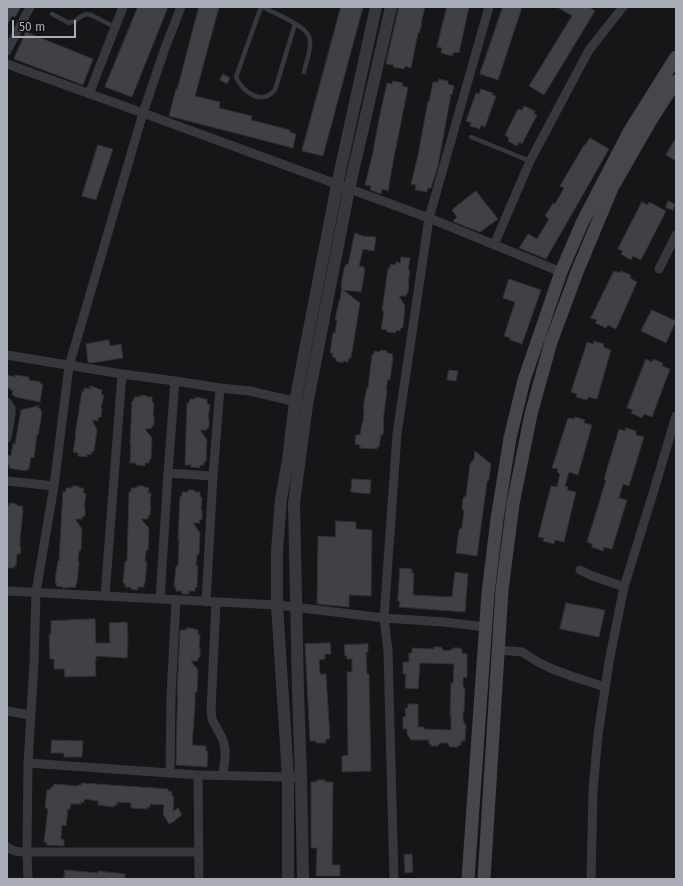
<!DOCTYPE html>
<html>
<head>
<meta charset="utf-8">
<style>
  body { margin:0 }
  #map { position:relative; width:683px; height:886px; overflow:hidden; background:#161618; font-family:"Fira Sans",sans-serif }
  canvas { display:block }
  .frame { position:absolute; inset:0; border:8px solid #a8adb8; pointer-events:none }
  .scale { position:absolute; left:12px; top:20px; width:64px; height:18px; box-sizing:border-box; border:2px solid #a8adb8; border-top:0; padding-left:5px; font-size:12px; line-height:14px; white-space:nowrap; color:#a8adb8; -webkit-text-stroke:3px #111113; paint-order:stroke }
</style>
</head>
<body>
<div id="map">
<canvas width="683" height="886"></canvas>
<div class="frame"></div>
<div class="scale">50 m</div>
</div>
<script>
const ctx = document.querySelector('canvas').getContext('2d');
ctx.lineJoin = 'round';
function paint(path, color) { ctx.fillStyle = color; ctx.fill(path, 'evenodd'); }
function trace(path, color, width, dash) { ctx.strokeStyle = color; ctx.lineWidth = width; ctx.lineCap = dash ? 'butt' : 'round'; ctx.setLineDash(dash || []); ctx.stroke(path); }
const building = new Path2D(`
  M7,7H21L15,17L12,16L7,25Z
  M138,7H168L132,97L105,87Z
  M199,7H219L195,96L220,102L219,108L252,116L251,120L290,130V132L296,134L293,148L169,116L176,89H177Z
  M341,7H363L323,156L302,151Z
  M399,7H425L421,23L422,24L419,33H418L411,68L405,66L404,69L393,67L394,65L386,64Z
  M447,7H469L459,53L454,52L452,56L441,53L442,48L437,47Z
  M503,7H522L498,80L480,74Z
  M557,7H589L595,11L544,95L529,86L572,16Z
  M26,32L93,59L83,85L14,59Z
  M223,74L230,78L227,84L220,80Z
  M439,79L448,81V84L454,86L452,95L451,94L438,166L431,188H428L427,192L415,190L416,185L411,184L418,155L428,101L429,102L433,82H438Z
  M393,81L403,83L402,86L408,87L393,162L388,191L382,189L381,194L370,190L371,186L365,185L372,157L379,119L387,83L392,84Z
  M481,89L493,93L492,95L496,96L485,127L481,125L480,129L470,126L471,123L466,121L476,93L479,94Z
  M524,106L535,111L534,114L537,115L522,144L519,142L517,146L508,141L509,138L505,135L518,109L522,110Z
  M590,138L609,149L546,259L519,248L528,234L537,239L549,219L545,216L553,203L555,204L564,188L560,186L584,145H585Z
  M676,138V161L666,155Z
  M98,145L113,149L96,200L82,196Z
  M476,191L498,219L480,232L454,222L453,221L457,217L452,210Z
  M668,201L675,204L673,210L666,208Z
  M642,202L648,205L649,202L666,211L641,260L633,256L631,260L621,254L623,251L618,249Z
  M355,233L363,236L376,237L374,251L363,249L359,266L364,267V269L365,270L361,292L343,290L360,303L351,358H349L348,362L343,361V363L336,361V358L332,357L333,353H330L333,333H335L337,320H335L339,301L340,300L342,287H341L344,268L345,267L346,264H348Z
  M401,257L410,258L408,270L410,271L408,283L409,284L408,293L406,294V296H399L405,306L403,327L401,328L400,331L396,330V333L387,332V330L381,329L384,311H382L388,268H390V264L396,265V262L400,263Z
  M614,271L620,273L621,271L631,275L630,278L637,282L616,329L608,325L606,328L595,323L597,320L591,318Z
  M509,279L541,290L522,344L510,340V338L504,336L515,302L503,298Z
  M652,310L676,321L666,343L641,331Z
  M109,340L110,346L121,344L123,358L91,363L88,362L86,344Z
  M594,341L604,344L603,347L611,350L597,399L588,397L587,400L576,397L577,394L571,392L587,342L593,344Z
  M381,350L387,351V353L393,354L392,356L393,357L390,380L388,379L386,390L387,391L383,421H384L383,435H381L379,447H377V449L360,448V445L355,444L356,435H360L362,423H363L364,408H363L365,397L367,388H368L372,355L374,354V351L380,352Z
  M646,359L652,362L653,359L663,363L662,366L670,369L652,417L644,414L642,418L631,413L633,410L627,408Z
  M449,370L458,371L456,381L447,380Z
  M7,375L15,377V375L29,377V380L41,382L40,384H43L40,402L15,397V396L12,395L13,390H10V388H7Z
  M90,386L97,388L98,389L102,390L101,395H104L101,408H102L101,417L98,418V421L92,420L97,430L94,451L92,452L91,455L87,454V457L78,456V453L73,452L76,435H75L82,391L84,392V388L90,389Z
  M140,395L147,396V397H152V402L154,403L153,416H154V425L152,426V428L145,429L152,438L151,459L149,460V463H145V466L136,465V463H130L131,445H130L132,401H134V397H140Z
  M195,397L202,398L203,399H207V404L210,405L208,418H209V427L207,428V430H200L207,440L206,461L204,462V465H200V468L191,467V465H185L187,403H189L190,399H195Z
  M39,406L38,408L41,409V412H42L40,425L38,435L37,434L34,458L31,457L29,469H27L26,471L9,468L10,465H7V455L11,456L13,443L15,444L21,410Z
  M575,417L585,420L584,423L592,425L578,475L569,472L565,486L568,487L567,490L576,492L564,542L555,540L554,544L543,541L544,538L538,537L551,486L557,487L560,474L557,472L558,469L552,468L568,418L574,419Z
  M626,428L636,431V435L644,437L629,486L623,484L619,498L627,500L612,549L604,547L603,551L592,547V544L587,542L606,480L604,479L619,429L625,431Z
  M475,451L491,464L489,479L487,482L477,556L456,553L459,530L462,527L464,511L462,509L463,498L466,496L470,464L474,459Z
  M352,479L371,480L370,494L351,492Z
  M72,486H79V488H84L83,493L86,494L84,507H85V516L82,517V519H75L82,529L81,550L79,551L78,562H79L77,583L76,584V587L62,588L63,587L56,586L57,583H55L56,573L58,561H59L63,491L66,492V488H72Z
  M137,486H144V487L149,488L148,493H151L150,506H151L150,515L148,516V519H141L149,528L148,550L146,551L145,562H147L145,583H144V587H138V590L131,589V587H125V583H123L125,561H127L129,492H131V488H137Z
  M188,490H195V492H200V497H202L201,510H202V519L199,520L200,523H193L200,533L199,554L197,555L196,566H198L197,587L195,588V591H189V594H182V591H176V587H174L176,566H178L179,539H178L180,496H182V492H188Z
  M10,503L17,504V506H23L22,509L23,510L20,540V547H21L20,554H17L16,566H14V568H7V505H9Z
  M336,521L356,522V529L372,530L371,596L349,595V607L317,604L318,536L335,537Z
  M400,568L412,569V573H414L413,595L452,597L455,572L468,574L465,612L399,607L400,602L398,601Z
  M566,603L605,610L599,637L560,629Z
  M95,619L96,643H110L109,623L127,622L128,638L127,658L96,656V661H95L96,676L65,677L64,669H54V659H50L49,634H51V621Z
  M186,628H193L194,629L198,630V635H200L199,648H200V657L198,658V661H191L198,670L197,692L195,693V706L192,745L206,746V751H208L207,767L176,765L177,716L178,695H177L180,630H186Z
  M330,643L331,654H325V659L319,660L320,674H326L330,739H326V743H316V741H310L305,644Z
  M368,644V652H366L367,674H369L371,771L342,772V756L348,755L347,672H352V659H347V656H345L344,645Z
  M434,647H441L444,651L451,650L453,648H460L461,649H462V653L467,654V677L463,678V686L465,689L464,711L463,713V720L466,726L465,741H461V745H458V747H450L447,743H440L438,746H431V744H429V740H411L407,734V729H403V717L406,716L405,708H408V704H418V727H424V729L451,730V715H450L451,683H453L454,664L420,663L418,689L405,688L406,674H403V662H409V653H412V648L434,649Z
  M52,740L83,741L82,757H64V753H51Z
  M317,780H325V782H333L332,865H340V876H316L317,848H311V782H317Z
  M82,783L168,789V791L172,792V796L174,797L173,811L178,808L182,815L175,820V821L169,824L163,814L164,805L150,804V807H147V809L131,808V803L117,802V805H114V807L98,805V801L84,799V803L81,802V804H71L70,809H68L66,826L62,825L61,839L64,840V846L46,845L47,842H44L48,809L45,808L47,790H50L51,787H53L54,784L78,786V785H81Z
  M412,854L413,872L405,873L404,855Z
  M65,870L98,873V871L125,874V879H64Z`);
paint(building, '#404145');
trace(building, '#303034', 1);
trace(new Path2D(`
  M261,7L236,77C243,92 261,106 275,90L295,24
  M263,7C274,13 296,22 304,30C307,33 310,37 310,41C311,51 306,62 304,72
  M52,14L69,23L75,21L80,17L86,14L91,15L115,27
  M471,137L530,161`), '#37383d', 4.5);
trace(new Path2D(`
  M7,51L30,7
  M7,64L143,113L429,218L561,272
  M89,94L123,7
  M494,245L530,161L589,50L623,7
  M659,269L676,235
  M7,355L122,374L175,381L220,388L250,391L301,403
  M7,402L11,408V414L7,438
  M168,473L213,476
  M7,481L54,486
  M580,570L590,575L624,587
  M7,591L277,605L384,618L444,622L485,627
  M105,596L122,374
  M160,599L168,473L175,381
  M206,602L213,476L220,388
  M216,602L211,711L212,719L223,740L225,749V759L223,775
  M498,650L522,652L538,662L550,668L571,676L605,687
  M7,711L30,715
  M28,763L34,663L36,592L54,486L69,366L143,113L165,48L181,7
  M170,773L171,697L176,600
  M198,775L288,777L301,778
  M7,847C14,852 19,852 27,852L28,763L198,775L199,879
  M28,879L27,852H199
  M394,879L388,651L384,618L397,434L429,218L489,7
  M591,879L593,790L598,735L609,662L624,587L654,490L676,416`), '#37383d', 9);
trace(new Path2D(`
  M288,879V777L277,605V551L281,499L288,460L295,402L337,185L376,7
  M303,879L301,778L298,690L294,503L307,405L349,189L391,7`), '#37383d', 12);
trace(new Path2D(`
  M468,879L488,593L497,519L510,438L524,380L561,272L582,223L629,132L676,57
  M484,879L502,590L513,504L531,414L551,342L577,272L612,188L651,120L676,81`), '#45474d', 13);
</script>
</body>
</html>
